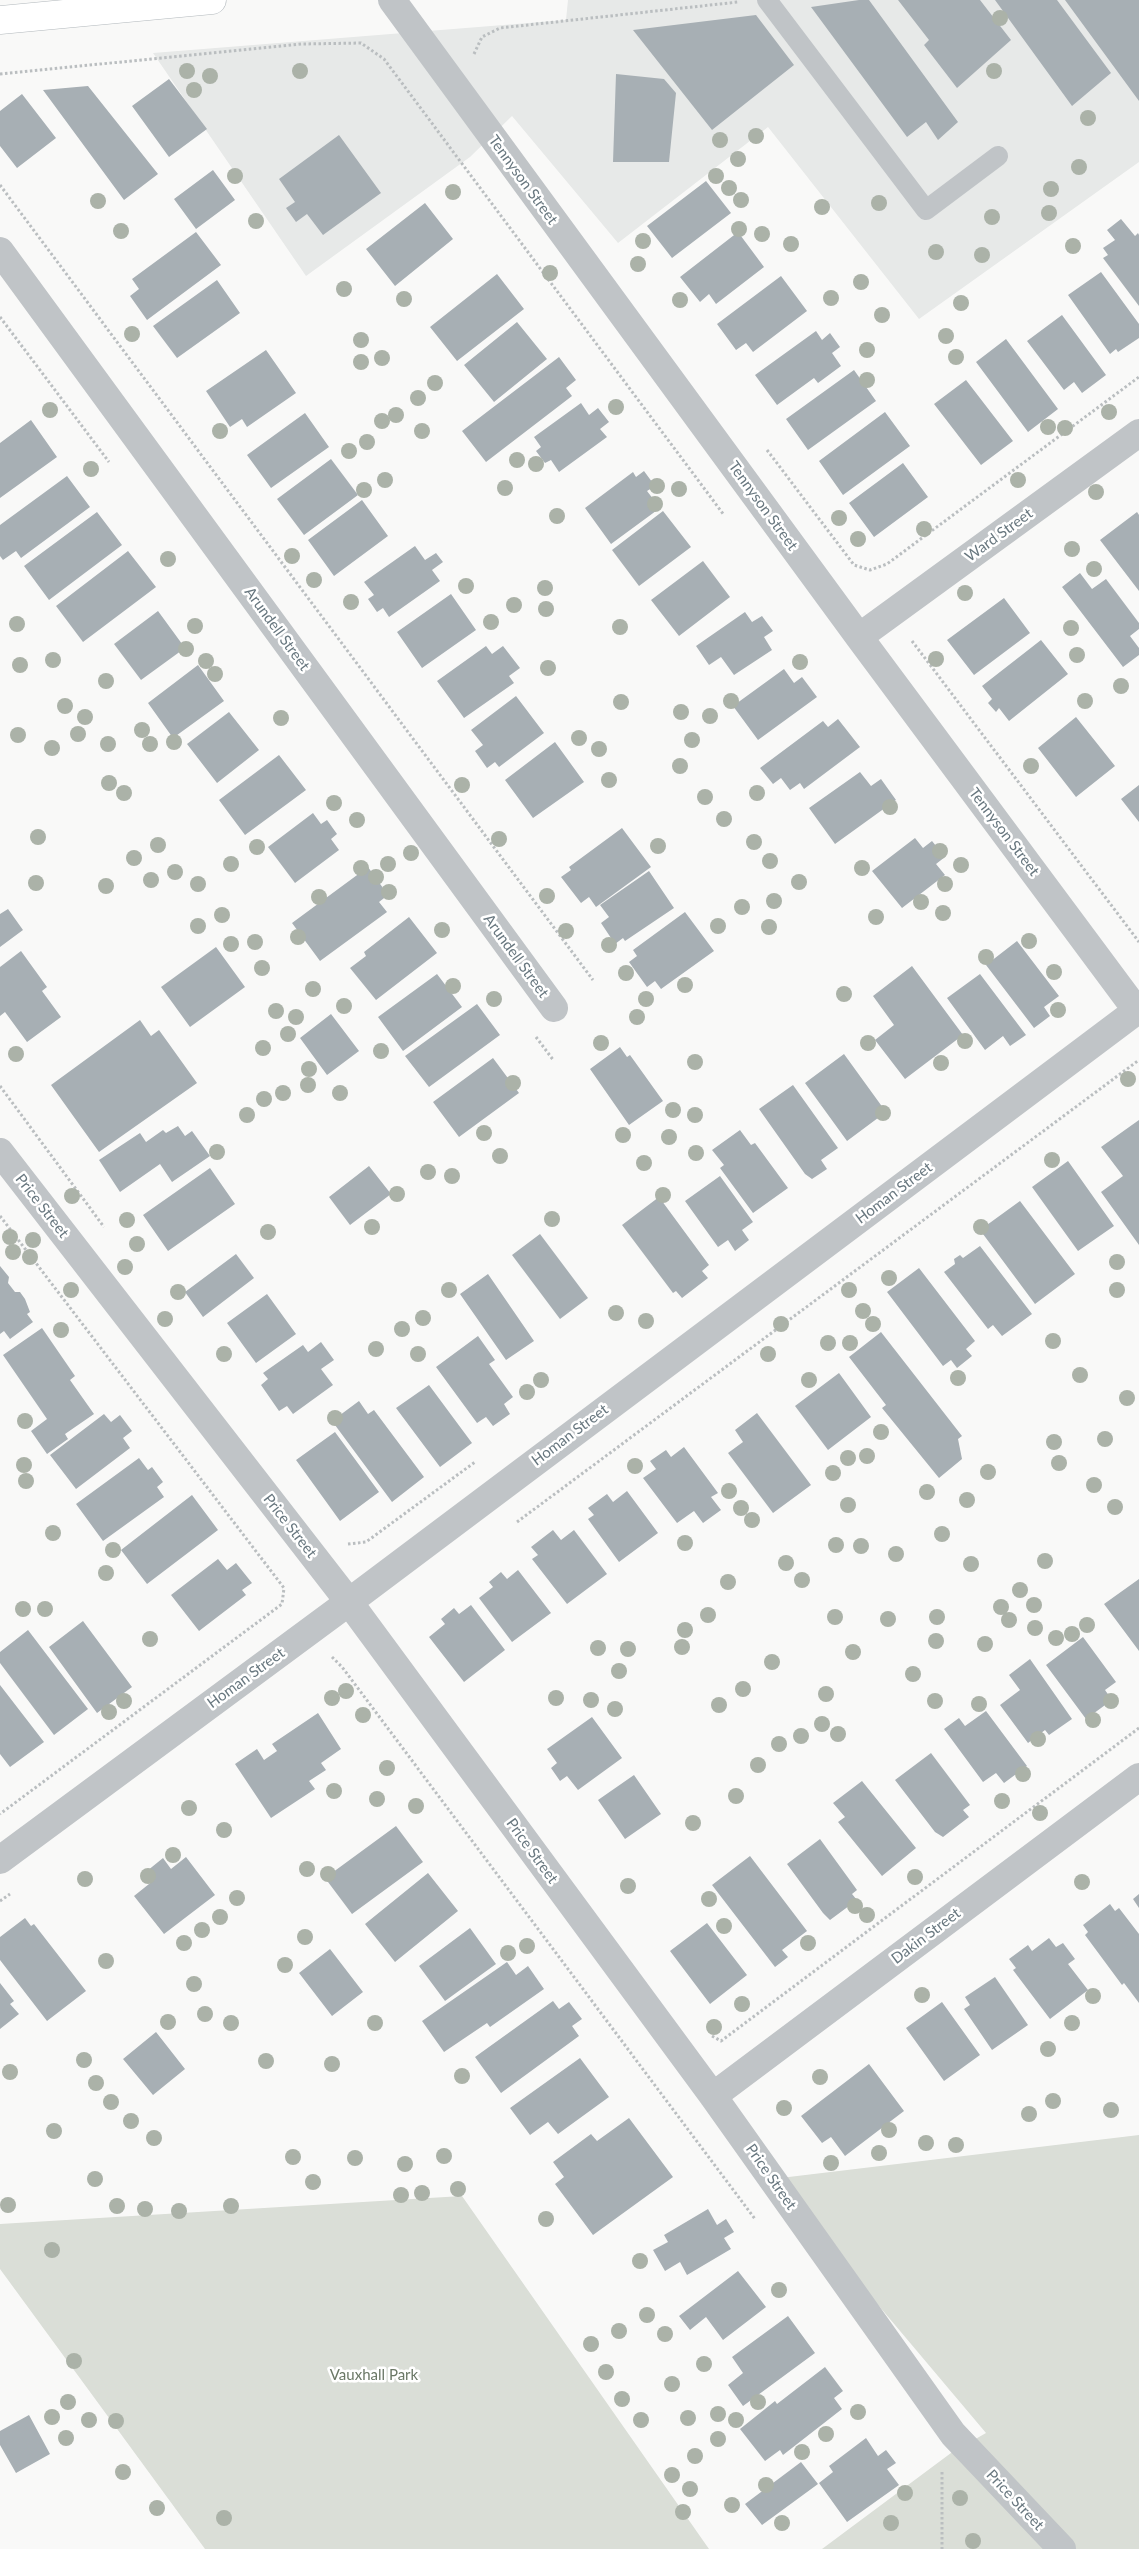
<!DOCTYPE html>
<html>
<head>
<meta charset="utf-8">
<style>
  body { margin:0 }
  canvas { display:block; background:#f9f9f8 }
</style>
</head>
<body>
<canvas width="1139" height="2549"></canvas>
<script>
const ctx = document.querySelector('canvas').getContext('2d');
ctx.lineJoin = 'round';
function paint(path, color) { ctx.fillStyle = color; ctx.fill(path, 'evenodd'); }
function trace(path, color, width, dash) { ctx.strokeStyle = color; ctx.lineWidth = width; ctx.lineCap = dash ? 'butt' : 'round'; ctx.setLineDash(dash || []); ctx.stroke(path); }
function label(font, color, halo, rows, align = 'center') {
  ctx.font = font + ' Lato,sans-serif'; ctx.lineWidth = 5; ctx.setLineDash([]); ctx.textBaseline = 'middle'; ctx.strokeStyle = halo; ctx.fillStyle = color; for (const [text, x, y, turn = 0] of rows) {
    ctx.save(); ctx.translate(x, y); ctx.rotate((+turn || 0) * Math.PI / 180); ctx.textAlign = isNaN(turn) ? turn : align; if (halo) ctx.strokeText(text, 0, 0); ctx.fillText(text, 0, 0); ctx.restore();
  }
}
paint(new Path2D(`
  M568,0H1139V162L919,319L768,127L618,243L512,116L470,157L306,276L153,53L566,20Z`), '#e7e9e8');
paint(new Path2D(`
  M1139,2135V2549H822L951,2453L986,2433L772,2179Z
  M462,2196L709,2549H205L0,2269V2224Z`), '#daded7');
paint(new Path2D(`
  M859,0H869L958,122L938,140L926,122L907,137L811,7Z
  M898,0H980L1011,40L957,88L924,45L929,40Z
  M995,0H1057L1111,73L1072,106Z
  M1065,0H1139V101Z
  M756,15L794,65L712,130L633,30Z
  M616,74L664,79L676,93L669,162H613Z
  M169,79L207,129L169,157L132,106Z
  M88,86L158,174L124,200L43,90Z
  M22,94L56,138L17,168L0,146V111Z
  M339,135L381,193L323,235L307,214L296,222L286,208L295,202L279,179Z
  M213,170L235,200L196,229L174,199Z
  M706,181L731,213L672,258L647,226Z
  M425,203L453,239L395,286L366,249Z
  M1121,219L1135,236L1138,233L1139,235V306L1103,258L1108,255L1103,248L1115,240L1107,230Z
  M196,232L221,265L147,320L130,296L139,289L132,279Z
  M738,232L764,267L716,304L709,294L700,302L680,277Z
  M1101,272L1139,324V338L1118,352L1116,349L1110,354L1068,295Z
  M497,274L524,309L457,361L430,327Z
  M781,276L807,311L753,352L746,343L736,350L717,324Z
  M217,280L240,313L177,358L153,326Z
  M1062,315L1106,375L1082,393L1074,382L1064,390L1027,341Z
  M517,322L547,359L494,402L464,365Z
  M816,331L822,340L830,333L840,347L832,353L841,366L818,383L814,378L777,405L755,375Z
  M1006,339L1058,409L1028,432L976,362Z
  M266,350L296,393L247,427L242,419L230,427L206,391Z
  M559,357L576,380L566,388L572,396L486,462L462,431Z
  M854,370L876,401L808,450L786,419Z
  M966,380L1013,441L981,465L934,404Z
  M581,403L589,415L598,408L609,422L600,429L607,437L559,472L551,460L545,463L536,451L541,447L534,437Z
  M885,412L910,446L843,495L819,461Z
  M305,413L329,447L271,488L247,455Z
  M31,420L57,457L0,498V443Z
  M331,459L358,495L304,535L277,499Z
  M903,463L928,497L874,537L849,503Z
  M644,471L655,486L647,491L660,508L611,544L585,508L633,472L636,477Z
  M67,476L90,507L21,558L16,551L3,560L0,556V525Z
  M362,500L388,536L334,576L308,540Z
  M663,511L691,547L639,586L612,550Z
  M97,512L122,545L49,600L24,566Z
  M1137,512L1139,515V591L1100,540Z
  M415,546L425,560L436,553L443,562L432,570L440,581L389,617L383,608L377,612L368,599L374,595L364,582Z
  M128,551L156,587L83,642L56,606Z
  M703,561L730,597L679,636L651,600Z
  M1080,573L1092,589L1106,579L1139,623V629L1130,636L1139,648V655L1123,667L1062,587Z
  M451,594L476,630L422,668L397,632Z
  M1004,598L1030,633L974,675L947,640Z
  M158,611L185,648L141,680L114,644Z
  M745,612L752,622L762,616L773,631L764,637L772,650L734,675L721,657L709,665L696,646Z
  M1041,640L1068,674L1009,721L999,708L996,712L988,703L992,699L982,686Z
  M486,646L492,654L503,646L520,668L509,676L514,683L464,718L437,681Z
  M198,665L224,701L173,738L148,703Z
  M784,669L794,683L802,677L817,697L758,740L733,706Z
  M516,696L544,733L499,767L495,762L487,768L475,751L483,745L471,730Z
  M229,712L259,750L217,783L187,744Z
  M1076,717L1115,766L1076,797L1038,748Z
  M838,719L860,747L804,789L800,783L790,790L781,778L773,784L760,768L823,721L828,727Z
  M555,742L584,782L533,818L505,780Z
  M279,755L306,790L245,835L219,800Z
  M860,772L871,786L881,779L896,800L835,844L809,808Z
  M1139,785V822L1121,799Z
  M313,813L321,824L327,820L337,834L331,839L339,850L295,883L268,847Z
  M622,828L651,867L596,907L589,897L581,903L561,877L571,870L569,867Z
  M915,838L923,848L932,841L945,857L936,864L945,875L902,908L872,871Z
  M368,867L388,895L379,902L387,912L320,961L292,923Z
  M649,871L674,908L625,941L623,938L615,944L601,923L609,917L600,905Z
  M8,909L23,930L0,947V914Z
  M685,912L714,951L661,989L655,981L647,987L629,962L637,956L633,950Z
  M409,917L437,953L376,1000L350,968L366,956L364,952Z
  M1017,941L1059,996L1044,1007L1050,1016L1034,1028L986,965Z
  M216,947L245,987L190,1027L161,987Z
  M21,951L47,987L42,991L61,1017L27,1042L5,1012L0,1016V967Z
  M912,966L963,1035L905,1079L875,1040L894,1025L873,996Z
  M437,974L462,1007L403,1051L378,1017Z
  M980,974L1026,1035L1010,1046L1003,1036L985,1050L947,998Z
  M477,1004L500,1035L429,1087L405,1056Z
  M331,1014L359,1051L327,1075L300,1038Z
  M140,1020L151,1036L159,1030L197,1083L99,1152L51,1085Z
  M620,1047L627,1057L630,1055L663,1101L629,1125L590,1069Z
  M844,1054L886,1112L847,1141L805,1083Z
  M493,1058L519,1093L459,1137L433,1102Z
  M793,1085L838,1148L821,1160L827,1169L812,1179L805,1174L759,1109Z
  M1139,1120V1245L1101,1192L1123,1176L1101,1147Z
  M178,1126L185,1136L192,1131L210,1156L172,1182L160,1164L120,1192L99,1160L140,1133L146,1142L163,1130L166,1133Z
  M740,1130L751,1145L755,1143L788,1188L753,1213L720,1168L724,1165L712,1150Z
  M1068,1161L1114,1226L1078,1251L1032,1187Z
  M369,1166L391,1194L350,1225L329,1197Z
  M210,1168L235,1204L168,1251L143,1215Z
  M720,1176L753,1222L742,1230L749,1240L735,1251L728,1240L718,1247L685,1201Z
  M659,1197L709,1265L702,1271L708,1278L682,1298L676,1291L673,1293L622,1225Z
  M1020,1201L1075,1274L1035,1304L980,1230Z
  M540,1234L588,1298L560,1319L512,1255Z
  M980,1246L1032,1314L1002,1336L993,1325L988,1329L944,1272L955,1264L954,1259L960,1255L963,1258Z
  M236,1254L254,1278L203,1317L185,1292Z
  M0,1266L9,1277L8,1283L15,1292H20L25,1299L30,1312L27,1314L33,1322L10,1339L4,1331L0,1334Z
  M919,1268L975,1341L966,1349L972,1356L957,1368L951,1360L943,1366L887,1292Z
  M488,1274L534,1341L506,1360L460,1294Z
  M267,1294L296,1334L256,1363L227,1323Z
  M42,1328L75,1376L70,1380L94,1414L65,1434L68,1439L47,1454L31,1431L47,1419L3,1355Z
  M881,1332L962,1436L958,1439L962,1459L939,1478L882,1408L886,1405L849,1357Z
  M478,1336L495,1360L489,1364L513,1397L504,1404L510,1414L493,1426L486,1417L477,1423L436,1367Z
  M321,1342L334,1360L321,1369L333,1385L293,1414L287,1406L279,1411L261,1385L268,1379L263,1373L303,1345L308,1352Z
  M839,1373L871,1417L828,1450L795,1406Z
  M429,1385L472,1443L440,1467L396,1408Z
  M359,1401L368,1414L374,1410L424,1477L392,1502L332,1421Z
  M757,1413L811,1485L773,1513L728,1453L743,1442L735,1430Z
  M104,1414L111,1422L120,1415L132,1431L123,1438L130,1448L76,1489L50,1455Z
  M335,1432L379,1492L340,1521L296,1460Z
  M684,1447L718,1493L711,1497L721,1510L703,1523L694,1511L677,1523L643,1478L656,1469L650,1461L666,1450L671,1457Z
  M139,1458L148,1470L152,1467L163,1482L157,1487L164,1497L103,1541L76,1504Z
  M627,1491L658,1533L619,1562L588,1519L594,1515L588,1508L607,1494L613,1502Z
  M192,1495L218,1530L147,1584L121,1550Z
  M553,1530L561,1540L574,1530L607,1574L567,1604L532,1559L538,1555L531,1547Z
  M218,1559L227,1570L236,1563L252,1583L242,1590L246,1595L199,1631L171,1595Z
  M518,1570L551,1613L512,1642L479,1598L493,1587L489,1582L501,1572L507,1579Z
  M1139,1579V1651L1104,1604Z
  M471,1605L505,1650L464,1682L429,1637L445,1624L441,1619L454,1608L459,1614Z
  M83,1621L132,1687L97,1713L49,1647Z
  M28,1630L88,1709L54,1735L0,1663V1652Z
  M1083,1637L1116,1682L1105,1690L1112,1700L1086,1719L1046,1665Z
  M1030,1659L1072,1719L1049,1735L1045,1730L1028,1743L1000,1705L1020,1690L1009,1675Z
  M0,1685L44,1742L10,1767L0,1754Z
  M986,1711L1027,1766L1004,1783L996,1773L983,1782L944,1729L959,1718L965,1726Z
  M318,1713L341,1749L321,1763L326,1770L309,1781L315,1789L271,1818L235,1764L257,1749L264,1760L277,1751L272,1744Z
  M592,1717L622,1758L578,1790L567,1776L560,1781L551,1768L557,1763L547,1749Z
  M931,1753L970,1805L963,1810L969,1817L943,1837L935,1832L895,1780Z
  M634,1775L661,1814L625,1839L598,1800Z
  M862,1781L916,1848L882,1876L838,1822L845,1817L833,1803Z
  M396,1826L423,1862L352,1914L325,1878Z
  M820,1839L857,1890L852,1894L857,1900L830,1920L823,1913L787,1864Z
  M750,1856L807,1931L782,1950L788,1957L775,1967L712,1885Z
  M186,1857L215,1895L164,1934L134,1896L154,1880L147,1871L163,1858L171,1869Z
  M428,1873L458,1911L395,1962L365,1924Z
  M1139,1894V1908L1133,1899Z
  M1110,1904L1115,1911L1119,1908L1139,1934V2003L1124,1983L1122,1985L1085,1935L1088,1932L1083,1925Z
  M25,1918L31,1926L34,1924L86,1991L47,2021L0,1960V1937Z
  M707,1923L747,1975L710,2004L670,1951Z
  M470,1928L496,1964L445,2001L419,1966Z
  M1049,1938L1056,1947L1063,1943L1075,1959L1068,1964L1088,1990L1050,2019L1013,1970L1016,1968L1009,1959L1028,1945L1032,1951Z
  M330,1949L363,1992L332,2016L299,1973Z
  M507,1962L516,1975L528,1966L544,1989L490,2027L487,2023L444,2052L422,2021Z
  M995,1977L1028,2025L992,2050L964,2009L970,2005L965,1997Z
  M0,1983L14,2001L10,2004L19,2014L0,2029Z
  M553,2001L559,2009L569,2002L582,2019L572,2026L579,2036L501,2093L475,2057Z
  M942,2002L980,2055L944,2081L906,2028Z
  M156,2032L185,2069L153,2095L123,2059Z
  M580,2058L609,2097L558,2134L548,2122L530,2135L510,2108Z
  M869,2064L904,2111L845,2156L831,2137L822,2143L801,2116Z
  M629,2118L673,2177L593,2235L555,2184L564,2177L553,2162L591,2134L597,2141Z
  M708,2209L717,2225L726,2219L734,2232L724,2238L731,2249L687,2275L680,2262L665,2271L653,2250L668,2242L664,2235Z
  M738,2271L766,2307L723,2340L706,2317L690,2330L679,2316Z
  M788,2316L815,2353L743,2406L728,2385L743,2373L732,2357Z
  M825,2367L843,2391L834,2398L842,2409L783,2455L780,2450L765,2461L740,2429L775,2401L777,2404Z
  M29,2415L50,2454L16,2473L0,2445V2431Z
  M866,2438L878,2456L886,2450L896,2463L887,2469L899,2485L847,2522L819,2483L833,2472L829,2466Z
  M801,2462L818,2484L762,2525L745,2504Z`), '#a7afb4');
const secondary = new Path2D(`
  M0,20L212,0`);
trace(secondary, '#b2b8bc', 29);
trace(new Path2D(`
  M474,54L482,37L500,28L738,2
  M0,74L302,44L361,43L384,59L724,515
  M0,185L593,980
  M0,317L109,462
  M767,450L854,565L870,570L887,564L1139,377
  M912,641L1139,942
  M536,1037L554,1061
  M0,1086L104,1227
  M0,1216L284,1588L282,1604L0,1814
  M517,1522L1139,1060
  M348,1544L366,1542L475,1462
  M332,1657L342,1667L755,2219
  M0,1901L10,1894
  M712,2036L721,2041L1139,1728
  M942,2472V2549`), '#babec0', 3, [2.5, 2.5]);
trace(new Path2D(`
  M767,0L926,210L998,156`), '#c0c4c7', 20);
trace(new Path2D(`
  M392,0L859,637L1137,1011
  M0,251L554,1008
  M859,637L1139,433
  M0,1152L349,1602L713,2096L953,2434L1062,2549
  M0,1860L349,1602L1139,1009
  M713,2096L1139,1777`), '#c0c4c7', 28);
trace(secondary, '#fff', 28);
ctx.fillStyle = '#abb2a8';
for (const [x, y] of [
  [1000,18],
  [187,71],
  [300,71],
  [994,71],
  [210,76],
  [194,90],
  [1088,118],
  [756,136],
  [720,140],
  [738,159],
  [1079,167],
  [235,176],
  [716,176],
  [729,188],
  [1051,189],
  [453,192],
  [741,200],
  [98,201],
  [879,203],
  [822,207],
  [1049,213],
  [992,217],
  [256,221],
  [739,229],
  [121,231],
  [762,234],
  [643,241],
  [791,244],
  [1073,246],
  [936,252],
  [982,255],
  [638,264],
  [550,273],
  [861,282],
  [344,289],
  [831,298],
  [404,299],
  [680,300],
  [961,303],
  [882,315],
  [132,334],
  [946,336],
  [361,340],
  [867,350],
  [956,357],
  [382,358],
  [361,362],
  [867,380],
  [435,383],
  [418,398],
  [616,407],
  [50,410],
  [1109,412],
  [396,415],
  [382,421],
  [1048,427],
  [1065,428],
  [220,431],
  [422,431],
  [367,442],
  [349,451],
  [517,460],
  [536,464],
  [91,469],
  [385,480],
  [1018,480],
  [657,486],
  [505,488],
  [679,489],
  [364,490],
  [1096,492],
  [655,504],
  [557,516],
  [839,518],
  [924,529],
  [858,539],
  [1072,549],
  [292,556],
  [168,559],
  [1094,569],
  [314,580],
  [466,586],
  [545,588],
  [965,593],
  [351,602],
  [514,605],
  [546,609],
  [491,622],
  [17,624],
  [195,626],
  [620,627],
  [1071,628],
  [186,649],
  [1077,655],
  [936,659],
  [53,660],
  [206,661],
  [800,662],
  [20,665],
  [548,668],
  [215,674],
  [106,681],
  [1121,686],
  [731,701],
  [1085,701],
  [621,702],
  [65,706],
  [681,712],
  [710,716],
  [85,717],
  [281,718],
  [142,730],
  [78,734],
  [18,735],
  [579,738],
  [692,740],
  [174,742],
  [108,744],
  [150,744],
  [52,748],
  [599,749],
  [680,766],
  [1031,766],
  [609,780],
  [109,783],
  [462,785],
  [124,793],
  [757,793],
  [705,797],
  [334,803],
  [890,807],
  [724,819],
  [357,820],
  [38,837],
  [499,839],
  [754,842],
  [158,845],
  [658,846],
  [257,847],
  [940,851],
  [411,853],
  [134,858],
  [770,861],
  [231,864],
  [388,864],
  [961,865],
  [361,868],
  [862,868],
  [175,872],
  [376,877],
  [151,880],
  [799,882],
  [36,883],
  [198,884],
  [945,884],
  [106,886],
  [389,892],
  [547,896],
  [319,897],
  [774,901],
  [921,902],
  [742,907],
  [943,913],
  [222,915],
  [876,917],
  [198,926],
  [718,926],
  [769,927],
  [442,930],
  [566,931],
  [298,937],
  [1029,941],
  [255,942],
  [231,944],
  [609,945],
  [986,957],
  [262,968],
  [1054,972],
  [626,973],
  [685,985],
  [453,986],
  [313,989],
  [844,994],
  [494,999],
  [646,999],
  [344,1006],
  [1058,1010],
  [276,1011],
  [296,1017],
  [637,1017],
  [288,1034],
  [965,1041],
  [601,1043],
  [868,1043],
  [263,1048],
  [381,1051],
  [16,1054],
  [695,1062],
  [941,1063],
  [309,1069],
  [1128,1079],
  [513,1083],
  [308,1085],
  [283,1093],
  [340,1093],
  [264,1099],
  [673,1110],
  [883,1113],
  [247,1115],
  [695,1115],
  [484,1133],
  [623,1135],
  [669,1137],
  [217,1152],
  [696,1153],
  [500,1156],
  [1052,1160],
  [644,1163],
  [428,1172],
  [452,1176],
  [397,1194],
  [663,1195],
  [72,1196],
  [552,1219],
  [127,1220],
  [372,1227],
  [981,1227],
  [268,1232],
  [10,1237],
  [33,1240],
  [137,1244],
  [13,1252],
  [30,1257],
  [1117,1262],
  [125,1267],
  [889,1278],
  [71,1290],
  [449,1290],
  [849,1290],
  [1117,1290],
  [178,1292],
  [863,1311],
  [616,1313],
  [423,1318],
  [165,1319],
  [646,1321],
  [781,1324],
  [873,1324],
  [402,1329],
  [61,1330],
  [1053,1341],
  [828,1343],
  [850,1343],
  [376,1349],
  [224,1354],
  [418,1354],
  [768,1354],
  [1080,1375],
  [958,1378],
  [541,1380],
  [809,1380],
  [527,1392],
  [1127,1398],
  [335,1418],
  [25,1421],
  [881,1432],
  [1105,1439],
  [1054,1442],
  [867,1456],
  [848,1458],
  [1059,1463],
  [24,1465],
  [635,1466],
  [988,1472],
  [833,1473],
  [26,1481],
  [1094,1485],
  [729,1491],
  [927,1492],
  [967,1500],
  [848,1505],
  [1115,1507],
  [741,1508],
  [752,1520],
  [53,1533],
  [942,1534],
  [685,1543],
  [836,1545],
  [861,1546],
  [113,1550],
  [896,1554],
  [1045,1561],
  [786,1563],
  [971,1564],
  [106,1573],
  [802,1580],
  [728,1582],
  [1020,1590],
  [1034,1605],
  [1001,1607],
  [23,1609],
  [45,1609],
  [708,1615],
  [835,1617],
  [937,1617],
  [888,1619],
  [1009,1620],
  [1087,1625],
  [1035,1628],
  [685,1630],
  [1072,1634],
  [1056,1638],
  [150,1639],
  [936,1641],
  [985,1644],
  [682,1647],
  [598,1648],
  [628,1649],
  [853,1652],
  [772,1662],
  [619,1671],
  [913,1674],
  [743,1689],
  [346,1691],
  [826,1694],
  [332,1698],
  [556,1698],
  [591,1700],
  [124,1701],
  [935,1701],
  [1111,1701],
  [979,1704],
  [719,1705],
  [615,1709],
  [109,1712],
  [363,1715],
  [1093,1720],
  [822,1724],
  [838,1734],
  [801,1736],
  [1038,1739],
  [779,1744],
  [758,1765],
  [387,1768],
  [1023,1774],
  [334,1791],
  [736,1796],
  [377,1799],
  [1002,1801],
  [416,1806],
  [189,1808],
  [1040,1813],
  [693,1823],
  [224,1830],
  [173,1855],
  [307,1869],
  [328,1874],
  [148,1876],
  [915,1877],
  [85,1879],
  [1082,1882],
  [628,1886],
  [237,1898],
  [709,1899],
  [855,1906],
  [867,1915],
  [220,1917],
  [724,1926],
  [202,1930],
  [305,1937],
  [184,1943],
  [808,1943],
  [527,1946],
  [508,1953],
  [106,1961],
  [285,1965],
  [194,1984],
  [922,1995],
  [1093,1996],
  [742,2004],
  [205,2014],
  [168,2022],
  [231,2023],
  [375,2023],
  [1072,2023],
  [714,2027],
  [1048,2049],
  [84,2060],
  [266,2061],
  [332,2064],
  [10,2072],
  [462,2076],
  [820,2077],
  [96,2083],
  [1053,2101],
  [111,2102],
  [784,2108],
  [1111,2110],
  [1029,2114],
  [131,2121],
  [889,2130],
  [54,2131],
  [154,2138],
  [926,2143],
  [956,2145],
  [879,2153],
  [444,2156],
  [293,2157],
  [355,2158],
  [831,2163],
  [405,2164],
  [95,2179],
  [313,2182],
  [458,2189],
  [422,2193],
  [401,2195],
  [8,2205],
  [117,2206],
  [231,2206],
  [145,2209],
  [179,2211],
  [546,2219],
  [52,2250],
  [640,2261],
  [779,2290],
  [647,2315],
  [619,2331],
  [665,2334],
  [591,2344],
  [74,2361],
  [704,2364],
  [606,2372],
  [672,2384],
  [622,2399],
  [68,2402],
  [758,2402],
  [858,2412],
  [718,2414],
  [52,2417],
  [688,2418],
  [89,2420],
  [641,2420],
  [736,2420],
  [116,2421],
  [826,2434],
  [66,2438],
  [718,2439],
  [802,2452],
  [695,2456],
  [123,2472],
  [672,2475],
  [766,2485],
  [690,2489],
  [905,2493],
  [960,2498],
  [732,2505],
  [157,2508],
  [683,2512],
  [224,2518],
  [782,2523],
  [891,2523],
  [973,2541]
]) { ctx.beginPath(); ctx.arc(x, y, 8, 0, 2 * Math.PI); ctx.fill(); }
label('15px', '#68777f', '#fff', [
  ["Tennyson Street",523,180,54],
  ["Tennyson Street",763,506,54],
  ["Ward Street",999,535,-36],
  ["Arundell Street",277,629,54],
  ["Tennyson Street",1004,832,53],
  ["Arundell Street",516,956,54],
  ["Homan Street",894,1193,-37],
  ["Price Street",42,1206,52],
  ["Homan Street",570,1435,-37],
  ["Price Street",290,1526,52],
  ["Homan Street",246,1678,-36],
  ["Price Street",532,1851,54],
  ["Dakin Street",926,1936,-37],
  ["Price Street",771,2177,55],
  ["Price Street",1015,2500,47]
]);
label('15px', '#6b7866', '#fff', [
  ["Vauxhall Park",374,2375]
]);
</script>
</body>
</html>
